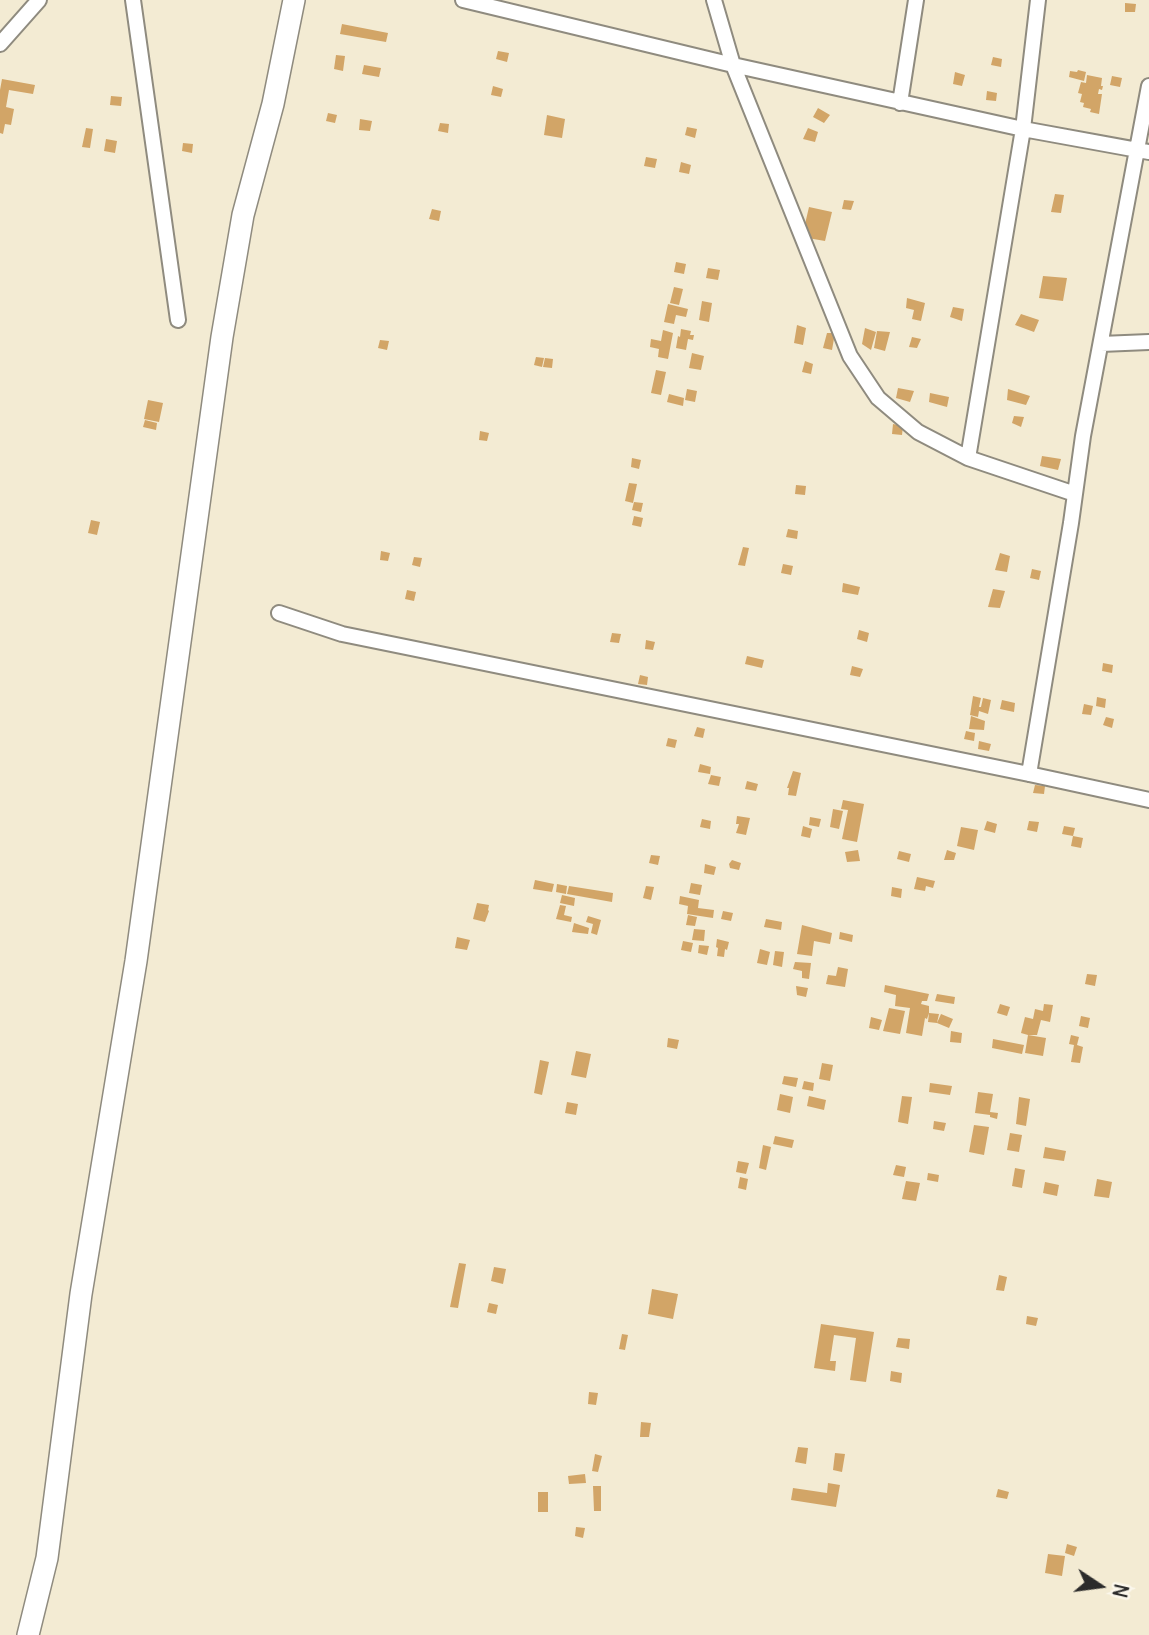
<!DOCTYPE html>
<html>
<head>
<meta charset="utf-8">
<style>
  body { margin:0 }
  #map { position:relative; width:1149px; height:1635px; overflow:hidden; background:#f3ebd3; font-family:Delius,sans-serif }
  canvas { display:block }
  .north { position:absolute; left:1065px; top:1551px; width:70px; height:70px; -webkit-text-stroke:5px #fbf7ec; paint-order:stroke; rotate:103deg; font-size:19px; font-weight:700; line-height:28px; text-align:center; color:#2b2b2b }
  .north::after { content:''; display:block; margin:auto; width:24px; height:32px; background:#2b2b2b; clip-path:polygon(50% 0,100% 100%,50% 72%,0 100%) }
</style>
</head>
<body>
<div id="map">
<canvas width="1149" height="1635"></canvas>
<div class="north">N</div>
</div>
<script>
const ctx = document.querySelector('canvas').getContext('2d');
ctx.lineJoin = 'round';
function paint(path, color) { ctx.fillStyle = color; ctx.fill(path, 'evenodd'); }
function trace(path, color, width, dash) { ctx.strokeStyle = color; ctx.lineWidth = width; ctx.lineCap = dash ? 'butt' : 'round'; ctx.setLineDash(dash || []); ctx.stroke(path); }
paint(new Path2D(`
  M1125,3L1136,4L1135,12H1125Z
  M342,24L388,33L386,42L340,34Z
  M498,51L509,53L507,62L496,59Z
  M336,55L345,56L343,71L334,69Z
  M993,57L1002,59L1001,67L991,65Z
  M364,65L381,68L379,77L362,74Z
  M1078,70L1086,72L1084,81L1069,77L1070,71L1077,72Z
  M955,72L965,75L962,86L953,84Z
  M1087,75L1102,78L1101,86H1103L1102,90L1099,89L1098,94H1102L1099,114L1090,112L1091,109L1083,107L1084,103L1080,102L1082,94L1078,93L1081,82L1086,83Z
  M1112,76L1122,78L1120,87L1110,85Z
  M2,79L35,85L33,94L9,90L6,107L14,109L11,125L5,124L3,134L0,133V90Z
  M493,86L503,89L501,97L491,95Z
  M987,91L997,93L996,101L986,100Z
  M111,96L122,97L121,106L110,105Z
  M818,108L830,115L824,123L813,117Z
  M328,113L337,115L335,123L326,121Z
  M547,115L565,119L562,138L544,135Z
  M360,119L372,121L370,131L359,130Z
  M440,123L449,124L448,133L438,131Z
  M687,127L697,129L695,138L685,135Z
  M86,128L93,129L90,148L82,147Z
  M808,128L818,132L815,142L803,139Z
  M106,139L117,141L115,153L104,151Z
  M183,143L193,144L192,153L182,151Z
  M646,157L657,159L655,168L644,166Z
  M681,162L691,165L689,174L679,172Z
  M1055,194L1064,195L1061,213L1051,212Z
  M844,200L854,201L851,210L842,209Z
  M809,207L832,212L825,241L802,237Z
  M432,209L441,211L439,221L429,219Z
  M676,262L686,264L684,274L674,272Z
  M708,268L720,270L718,280L706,278Z
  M1043,276L1067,278L1063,301L1039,298Z
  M674,287L683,289L679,305L670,303Z
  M907,298L925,303L921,321L912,319L914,310L906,308Z
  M702,301L712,303L709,322L699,320Z
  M668,304L688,309L686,317L676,315L674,324L664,322Z
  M953,307L964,309L962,321L950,317Z
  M1021,314L1039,320L1034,332L1015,325Z
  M797,325L806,328L803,345L794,343Z
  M865,328L876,332L871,350L862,344Z
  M681,329L691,331L690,335H694L693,340L688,339L686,350L676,348L678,336L680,337Z
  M663,330L673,333L668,359L658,357L659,349L650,347L651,339L661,341Z
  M877,331L890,332L885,351L874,348Z
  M827,333H835L832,350L823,348Z
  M912,337L921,339L917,348L909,347Z
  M380,340L389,341L387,350L378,348Z
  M692,353L704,356L701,370L689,368Z
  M536,357L544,358L542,367L534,365Z
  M545,358L553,359L552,368L543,367Z
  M805,361L813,364L811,374L802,372Z
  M656,370L666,372L661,395L651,393Z
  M898,388L914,391L910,402L896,398Z
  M687,389L697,391L695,402L685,400Z
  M1008,389L1030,396L1026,405L1007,400Z
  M930,393L949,397L947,407L929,402Z
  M669,394L684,398L683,406L667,402Z
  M148,400L163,403L159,422L144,419Z
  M1014,416L1024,417L1021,427L1012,423Z
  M145,420L157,423L156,430L143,427Z
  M893,424L903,426L902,435L892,434Z
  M480,431L489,433L487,441L479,440Z
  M1042,456L1061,459L1058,470L1040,466Z
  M632,458L641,460L639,469L631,467Z
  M629,483L637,484L633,503L625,501Z
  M796,485L806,486L805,495L795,494Z
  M634,502L643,503L641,512L632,510Z
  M634,516L643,518L641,527L632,525Z
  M91,520L100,522L97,535L88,533Z
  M788,529L798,531L797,539L786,537Z
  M743,547L749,548L745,566L738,565Z
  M381,551L390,553L388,561L380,560Z
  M1000,553L1010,556L1007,572L995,570Z
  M414,557L422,558L420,567L412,565Z
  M783,564L793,566L791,575L781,573Z
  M1032,569L1041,571L1039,580L1030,578Z
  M843,583L860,587L858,595L842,592Z
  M993,589L1005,591L1000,608L988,607Z
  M407,590L416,592L414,601L405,599Z
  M859,630L869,633L867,642L857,639Z
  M612,633L621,634L619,643L610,642Z
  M646,640L655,642L653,650L645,649Z
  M747,656L764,660L762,668L745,664Z
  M1103,663L1113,665L1112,673L1102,671Z
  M852,666L863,669L860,677L850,675Z
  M640,675L648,677L647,685L638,684Z
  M973,696L981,698L979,707H981L983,698L991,700L988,714L979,711L978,717L970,715Z
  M1097,697L1106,699L1105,708L1096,706Z
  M1002,700L1015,703L1014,712L1000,709Z
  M1084,704L1093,706L1091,715L1082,714Z
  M971,716L985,721L984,730L969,729Z
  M1106,717L1114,719L1112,728L1103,725Z
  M697,727L705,729L703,738L694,736Z
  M966,731L975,733L974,741L964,739Z
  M668,738L677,740L675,748L666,746Z
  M979,741L991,744L989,751L978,749Z
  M700,764L711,767L710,774L698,772Z
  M793,771L801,773L796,796L788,795L789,788H787Z
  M711,775L721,777L719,786L708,784Z
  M747,781L758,784L756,791L745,789Z
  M1035,785L1045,786L1044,794L1033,793Z
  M843,800L864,804L857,842L842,839L848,810L841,809Z
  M833,809L843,811L839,829L830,827Z
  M737,816L750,818L746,835L736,833L739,824H736Z
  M810,817L821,819L819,827L809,825Z
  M702,819L711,821L710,829L700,827Z
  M987,821L997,824L995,833L984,830Z
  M1029,821L1039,822L1037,832L1027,830Z
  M803,826L812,829L810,838L801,836Z
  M1064,826L1075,828L1073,836L1062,834Z
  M961,827L978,830L974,850L957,846Z
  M1073,836L1083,838L1081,848L1071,846Z
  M858,850L860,861L847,862L845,852Z
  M947,850L956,853L954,860H944Z
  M899,851L911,854L909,862L897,859Z
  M651,855L660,856L658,865L649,863Z
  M732,860L741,863L739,870L730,868L729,864Z
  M705,864L716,867L714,875L704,873Z
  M917,877L935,881L933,888L926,886L925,891L914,889Z
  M535,880L554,884L552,892L533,889Z
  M691,883L702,885L700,895L689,893Z
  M557,884L567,886L566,894L556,892Z
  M569,886L613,893L612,902L567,894Z
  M646,886L654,887L651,900L643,898Z
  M892,887L902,889L901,898L891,896Z
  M562,895L575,898L574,906L560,903Z
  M680,896L699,900L698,908L714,910L713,918L687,914L688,906L679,904Z
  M477,903L489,905L488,910L489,911L485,922L473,919Z
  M560,905L566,906L564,915L572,917L571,922L556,919Z
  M723,911L733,913L731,921L721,919Z
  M688,915L697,917L695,926L686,925Z
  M588,916L601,920L597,935L591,933L593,924L586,922Z
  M766,919L782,922L781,930L764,927Z
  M574,923L589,928L588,934L572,932Z
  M802,925L832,933L830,944L814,941L812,956L797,954Z
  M694,929L705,930L704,941L692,940Z
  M840,932L853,935L852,942L839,939Z
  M457,937L470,940L467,950L455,948Z
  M717,939L729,942L727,950L725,949L724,957L717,956L718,948L716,947Z
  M683,941L693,943L691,952L681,950Z
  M699,945L709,946L707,955L698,953Z
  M760,949L770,952L767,965L757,963Z
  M775,951L784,952L782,967L773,965Z
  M795,962L811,963L809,979L802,978V971L793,969Z
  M838,967L848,969L845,987L826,984L828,975L836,976Z
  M1087,974L1097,975L1095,986L1085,984Z
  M885,985L929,994L927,1001H922L921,1004L929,1006V1013L939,1014L937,1023L928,1022L929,1013L927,1019L925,1018L922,1036L906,1033L910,1008L895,1006L896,995L884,992Z
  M796,986L808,988L806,997L797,995Z
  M937,994L955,997L954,1004L935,1001Z
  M1000,1004L1010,1007L1007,1016L997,1013Z
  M1044,1004L1053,1005L1050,1022L1041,1020L1037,1035H1028L1046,1038L1043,1056L1025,1053L1028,1035L1021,1033L1025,1017L1033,1019L1035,1009L1043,1011Z
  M889,1008L905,1011L900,1034L883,1031Z
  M941,1014L953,1019L949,1028L937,1023Z
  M1081,1016L1090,1018L1088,1028L1079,1026Z
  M871,1017L882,1020L879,1030L869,1028Z
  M951,1031L962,1033L961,1043L950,1042Z
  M1071,1035L1079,1037L1077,1045L1083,1047L1080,1063L1071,1062L1074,1045L1069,1044Z
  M668,1038L679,1040L677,1049L667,1047Z
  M993,1039L1024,1045L1022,1054L992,1048Z
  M576,1051L591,1054L586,1078L571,1075Z
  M540,1060L549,1062L542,1095L534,1093Z
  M822,1063L833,1065L830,1081L819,1079Z
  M784,1076L798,1078L796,1087L782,1084Z
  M804,1081L814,1083L813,1091L802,1089Z
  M930,1083L952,1086L950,1095L929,1092Z
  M978,1092L993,1094L990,1112L998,1113L997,1119L990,1117V1115L975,1113Z
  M780,1094L793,1097L790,1113L777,1110Z
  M809,1096L826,1100L824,1110L807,1106Z
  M902,1096L912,1097L908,1124L898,1122Z
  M1019,1097L1030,1099L1026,1126L1016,1124Z
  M567,1102L578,1104L576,1115L565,1113Z
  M934,1121L946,1123L944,1131L933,1129Z
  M974,1125L989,1127L984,1155L969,1152Z
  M1010,1133L1022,1135L1019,1152L1007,1150Z
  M775,1136L794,1140L792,1148L773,1144Z
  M763,1145L771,1147L766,1170L759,1168Z
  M1045,1147L1066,1151L1064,1161L1043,1158Z
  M738,1161L749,1163L746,1174L736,1172Z
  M896,1165L906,1167L904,1177L893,1175Z
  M1015,1168L1025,1170L1022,1188L1012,1186Z
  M928,1173L939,1175L938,1182L927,1180Z
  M740,1177L748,1179L746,1190L738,1188Z
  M1097,1179L1112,1182L1109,1198L1094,1196Z
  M906,1181L920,1183L916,1201L902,1199Z
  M1045,1182L1059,1185L1057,1196L1043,1193Z
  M459,1263L466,1264L458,1308L450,1307Z
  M494,1267L506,1269L503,1284L491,1281Z
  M999,1275L1007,1277L1004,1291L996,1290Z
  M652,1289L678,1294L673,1319L648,1314Z
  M489,1303L498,1305L496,1314L487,1312Z
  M1027,1316L1038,1318L1036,1326L1026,1324Z
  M821,1324L874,1332L866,1382L850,1380L856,1338L834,1335L830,1361H836L835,1371L814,1368Z
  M622,1334L628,1335L625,1350L619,1349Z
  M898,1338L910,1339L909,1349L896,1347Z
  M891,1371L902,1373L901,1383L890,1381Z
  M589,1392L598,1393L596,1405L588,1404Z
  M641,1422L651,1423L649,1437H640Z
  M798,1447L808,1448L806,1464L795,1462Z
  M835,1453L845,1454L842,1472L833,1470Z
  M595,1454L602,1456L598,1472L592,1471Z
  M585,1474L586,1483L569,1484L568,1476Z
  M828,1483L840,1485L836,1507L791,1500L793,1488L827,1493Z
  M593,1486H601V1511H594Z
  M998,1489L1009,1492L1007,1499L996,1497Z
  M538,1492H548V1512H538Z
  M576,1527L585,1528L583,1538L575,1536Z
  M1067,1544L1077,1547L1074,1556L1065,1553Z
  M1048,1554L1065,1556L1062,1576L1045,1573Z`), '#d2a567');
const minor = new Path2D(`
  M133,0L178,320
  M463,0L733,65L1023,129L968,458
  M714,0L733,65L850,356L878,398L918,432L968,458L1075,494
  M1038,0L1023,129L1149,152
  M0,44L39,0
  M900,103L916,0
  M1101,344L1149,342
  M279,613L342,634L1029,774L1149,800
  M1029,774L1071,523L1083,436L1149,86`);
const secondary = new Path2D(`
  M28,1635L47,1558L81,1294L136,961L222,337L243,215L273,104L294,0`);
trace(minor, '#8f8b7f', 18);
trace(secondary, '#8f8b7f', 24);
trace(minor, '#fff', 14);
trace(secondary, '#fff', 21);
</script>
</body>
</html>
